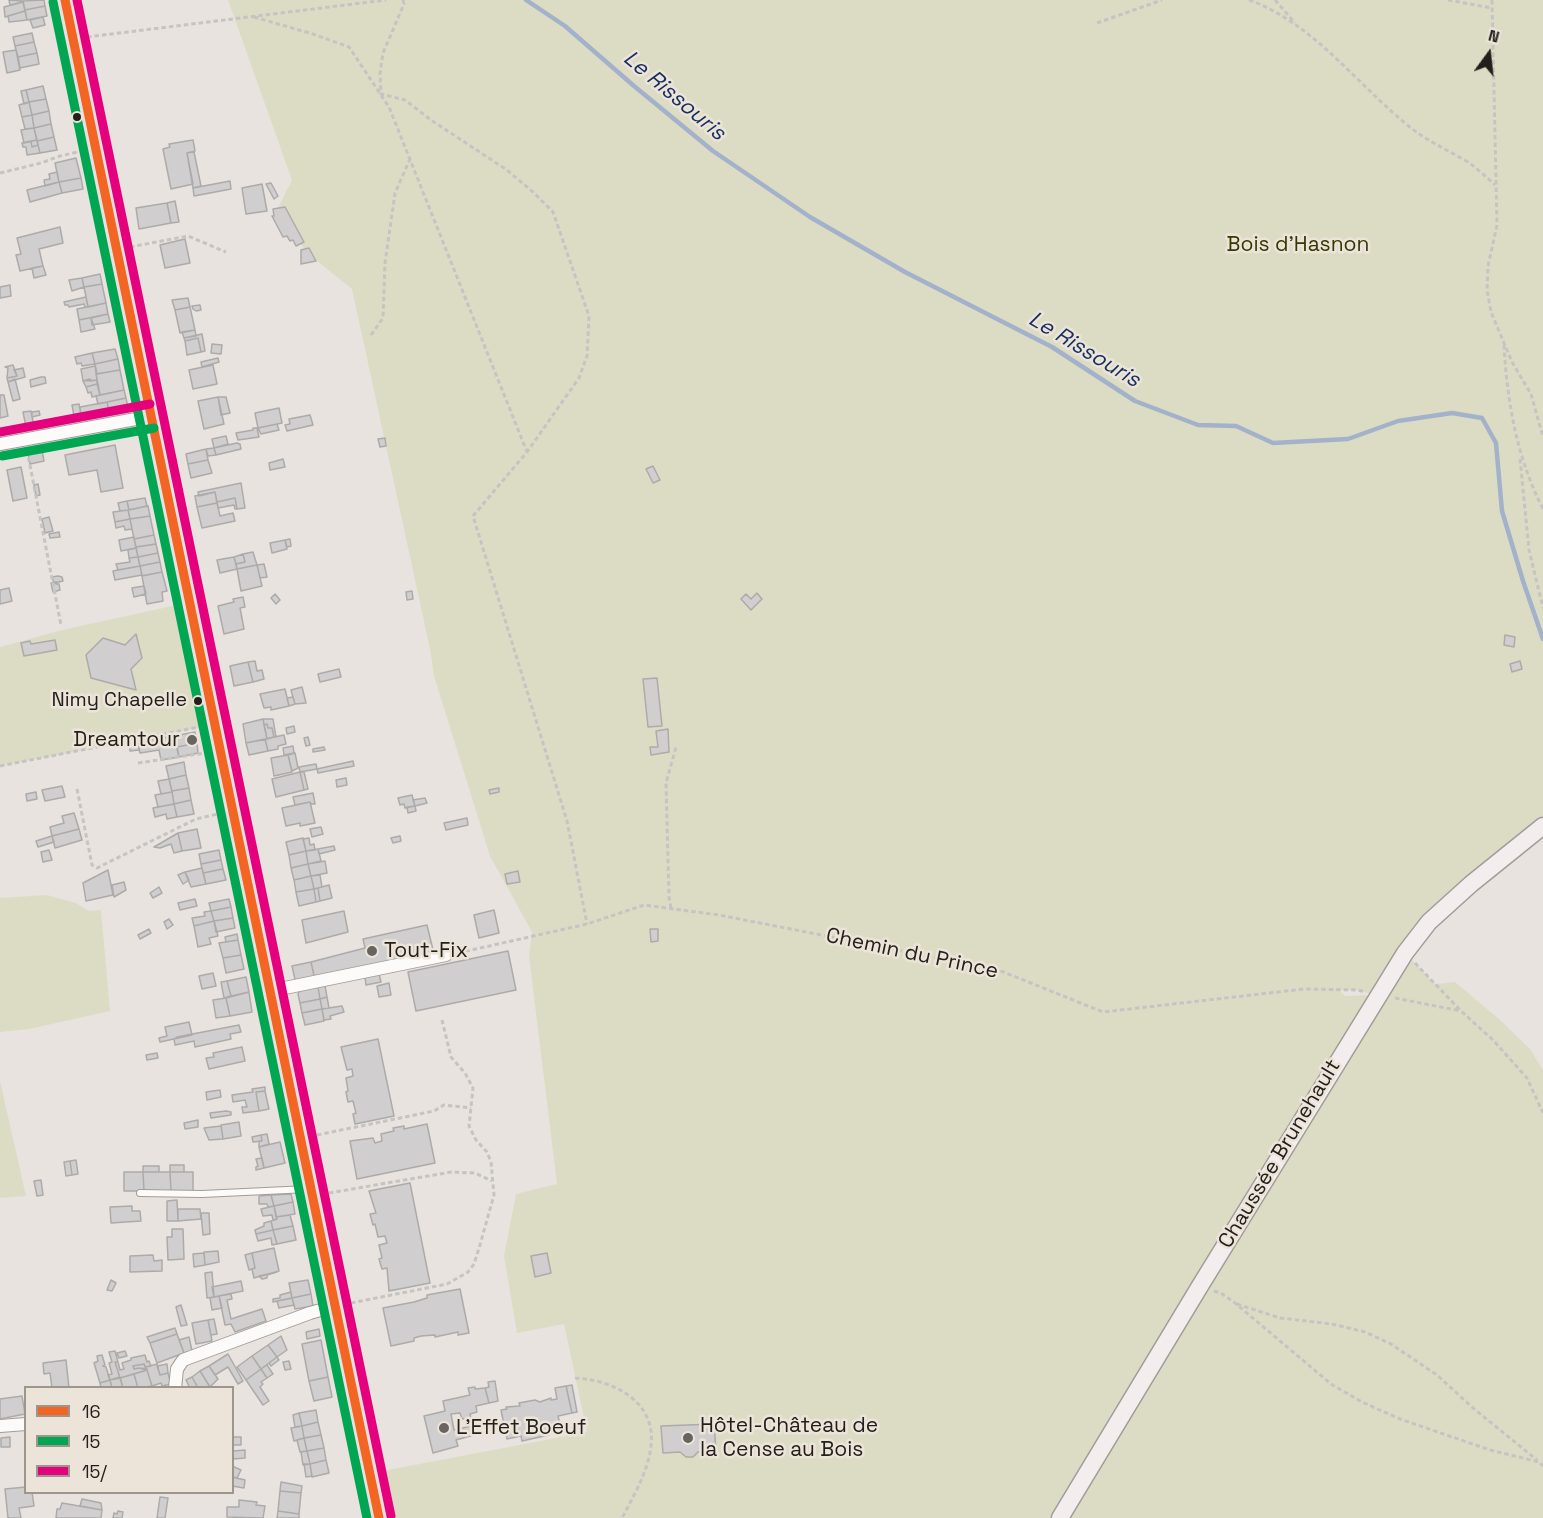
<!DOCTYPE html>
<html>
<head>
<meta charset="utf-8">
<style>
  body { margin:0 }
  #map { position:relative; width:1543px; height:1518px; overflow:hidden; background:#e8e3de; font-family:"Space Grotesk",sans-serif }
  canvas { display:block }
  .legend { position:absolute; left:24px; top:1386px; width:210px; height:108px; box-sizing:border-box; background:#ede4d9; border:2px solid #9c968d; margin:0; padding:8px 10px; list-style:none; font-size:18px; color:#23201c }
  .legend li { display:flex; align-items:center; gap:12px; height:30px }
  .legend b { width:30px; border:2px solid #9c968d }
  .north { position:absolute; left:1459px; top:24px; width:60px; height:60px; -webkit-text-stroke:4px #ede4d9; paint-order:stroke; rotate:15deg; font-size:16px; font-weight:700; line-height:24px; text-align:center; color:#23201c }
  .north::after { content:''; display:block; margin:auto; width:21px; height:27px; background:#23201c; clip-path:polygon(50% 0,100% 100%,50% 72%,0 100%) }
</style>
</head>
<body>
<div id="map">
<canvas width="1543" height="1518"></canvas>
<ul class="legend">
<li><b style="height:8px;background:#f26522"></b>16</li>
<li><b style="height:8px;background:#00a651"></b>15</li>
<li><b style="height:8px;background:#e5007d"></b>15/</li>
</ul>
<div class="north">N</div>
</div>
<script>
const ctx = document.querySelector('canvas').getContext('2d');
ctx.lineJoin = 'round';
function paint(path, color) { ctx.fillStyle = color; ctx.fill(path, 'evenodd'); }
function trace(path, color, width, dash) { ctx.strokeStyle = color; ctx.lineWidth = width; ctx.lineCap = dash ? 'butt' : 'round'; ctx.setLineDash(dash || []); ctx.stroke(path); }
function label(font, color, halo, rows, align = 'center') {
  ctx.font = font + ' "Space Grotesk",sans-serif'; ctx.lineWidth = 5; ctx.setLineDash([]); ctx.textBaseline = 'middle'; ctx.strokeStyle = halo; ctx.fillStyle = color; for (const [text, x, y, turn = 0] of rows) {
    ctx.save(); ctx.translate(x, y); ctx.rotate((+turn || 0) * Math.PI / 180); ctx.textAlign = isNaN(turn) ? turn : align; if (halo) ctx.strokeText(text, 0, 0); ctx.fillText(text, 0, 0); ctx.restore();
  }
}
paint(new Path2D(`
  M228,0H1543V826L1405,953L1435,984L1455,982L1499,1019L1530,1049L1543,1070V1518H392L383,1471L587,1432L564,1324L517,1333L504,1256L516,1194L557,1184L529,956L532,932L490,856L434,676L430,649L352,289L306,252L278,208L292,180ZM1339,990H1358L1375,995L1345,996Z
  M177,605L203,727L0,766V647L62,630Z
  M47,895L76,903L89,911L101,910L110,1011L29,1029L0,1032V898Z
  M0,1081L26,1196L0,1198Z`), '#dcdcc5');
trace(new Path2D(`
  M526,0L565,26L634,86L713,151L810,217L905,272L1052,347L1135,401L1198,425L1236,426L1273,443L1348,439L1398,421L1452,413L1482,418L1496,443L1502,511L1523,581L1543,639`), '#a3b1ca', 4.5);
const building = new Path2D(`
  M9,0L23,1V2L10,5Z
  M44,0L45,6L25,10L23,1Z
  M23,2L25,11L5,17L4,7Z
  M45,6L47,16L27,20L25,10Z
  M25,11L27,20L9,22L8,16Z
  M43,17L45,25L33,28L30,20Z
  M32,33L34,42L15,46L13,37Z
  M34,42L37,53L18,57L15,46Z
  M16,50L20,70L7,73L3,52Z
  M37,53L39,64L20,68L18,57Z
  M43,86L46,99L29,102L26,90Z
  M26,90L29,102L24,104L21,91Z
  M46,99L49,111L32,115L29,102Z
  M29,102L32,115L22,117L19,105Z
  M49,111L51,124L34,128L32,115Z
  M32,115L34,128L25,129L22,117Z
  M51,124L54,137L37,141L34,128Z
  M34,128L37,140L24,143L21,130Z
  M54,137L57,150L40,153L37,141Z
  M37,140L38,145L32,147L31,141Z
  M193,140L195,151L187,153L193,184L171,189L163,149L170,147L169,144Z
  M31,141L32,147L38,145L40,153L27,155L26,147H23L22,143Z
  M194,152L201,186L193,188L187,153Z
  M76,158L81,178L59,182L55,163Z
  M57,172L59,182L45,186L44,180L50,179L49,174Z
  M81,178L83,189L62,193L59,182Z
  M230,181L231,189L194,196L193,188Z
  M59,182L62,193L30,202L27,190Z
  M271,183L278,196L274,199L266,184Z
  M262,184L267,211L246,214L242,188Z
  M175,201L179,222L171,223L167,203Z
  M167,203L171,223L139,229L136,208Z
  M285,207L304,242L296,246L293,240L290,241L287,236L283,237L272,216H274L273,209Z
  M60,227L63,243L39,249L43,266L20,271L16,255L21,254L17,238Z
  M185,239L190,263L165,268L160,245Z
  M309,248L316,261L301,264V250Z
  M43,266L46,275L34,278L32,268Z
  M100,274L102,284L84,287L82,278Z
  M82,278L84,287L72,291L69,280Z
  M102,284L106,303L88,307L84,287Z
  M10,285L11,296L0,298V287Z
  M86,297L88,307H85L84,304L69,307L68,305H65L64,302Z
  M188,298L190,307L175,310L172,300Z
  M106,303L108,314L79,320L77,309Z
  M200,305L201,310L196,311L193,309L192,306Z
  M190,307L195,330L180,333L175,310Z
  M108,314L110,322L92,325L91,318Z
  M89,318H91L95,329L81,332L79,320Z
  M195,330L196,336L184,338L182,332Z
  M202,334L205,351L201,352L198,338L185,341L184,338Z
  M198,338L201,352L187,355L185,341Z
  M212,344L222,345L221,354L211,353Z
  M115,349L118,359L95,364L92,353Z
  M92,353L95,364L82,366L81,363L77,364L75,357Z
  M218,358L219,362L202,367L201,362Z
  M118,359L120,370L97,374L95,364Z
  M13,365L17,376L7,378L8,368L5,367Z
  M213,365L217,384L193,389L189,370Z
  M95,366L97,380L83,381L81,369Z
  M23,368L25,377L8,382L7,378L17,376L14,370Z
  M120,370L124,390L100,395L96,374Z
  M41,377H45L46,383L31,387L30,380Z
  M15,379L20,399L13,401L8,382Z
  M90,379V381L97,380V384L86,387L83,381Z
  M97,384L100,395L92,397L91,392L88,393L86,387Z
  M124,390L126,398L98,404L96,396Z
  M0,395H4L8,416L0,418Z
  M218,397H226L230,413L221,415Z
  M218,397L224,424L204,429L198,401Z
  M126,398L128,408L109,412L107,402Z
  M107,402L109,412L81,415L80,407Z
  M79,404L81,415L74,416L72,405Z
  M279,408L282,423L258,428L255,413Z
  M31,411L34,426L26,427L23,412Z
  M39,411L40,415L32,417V412Z
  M310,415L313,425L287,431L285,425L290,424L289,419Z
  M277,424L279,430L261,434L258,428Z
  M253,428H257L259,437L238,440L236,433L253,430Z
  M226,436L228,444L214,448L212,439Z
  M385,438L386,446L380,447L378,439Z
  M237,443L240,444L241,449L216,455L214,448Z
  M115,445L123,488L101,492L97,470L69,475L65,455Z
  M214,448L216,455L208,456L206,449Z
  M206,449L208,460L188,464L186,454Z
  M42,450L44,461L30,464L28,453Z
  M283,459L285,467L270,470L269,463Z
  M208,460L212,473L191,478L188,464Z
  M653,466L660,480L653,483L646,469Z
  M21,467L27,498L13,501L7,470Z
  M241,483L245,508L237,509L235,498L217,502L215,492L199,496L198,492Z
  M38,484L40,495L36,496L34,485Z
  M215,492L217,503L197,507L195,496Z
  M145,498L147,506L129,510L127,501Z
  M235,498L237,509H235L234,505L218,508L217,502Z
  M127,501L129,510L120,511L118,503Z
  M217,503L220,516L233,513L235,521L202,528L197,507Z
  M148,506L150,516L130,519L128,510Z
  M128,510L130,519L115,522L113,512Z
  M150,516L154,535L134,539L130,519Z
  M49,517L53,531L45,533L42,519Z
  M130,519L132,529L125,530L124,526L116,528L115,522Z
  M59,532L60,537L50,538L49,534Z
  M154,535L156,544L136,547L134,539Z
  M134,537L136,548L121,551L119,540Z
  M290,539L291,546L287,547L285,540Z
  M285,540L287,549L272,553L270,543Z
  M156,544L158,553L138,557L136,547Z
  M136,548L138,557L129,558L128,550Z
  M253,552L257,565L237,569L236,564L245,562L243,554Z
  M158,553L160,562L140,566L138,557Z
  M243,554L245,562L236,564L234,557Z
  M138,557L140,566L118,570L116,564L130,562L129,558Z
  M234,557L237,569L220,573L217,560Z
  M160,562L162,572L142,576L140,566Z
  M264,564L267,577L260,578L257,565Z
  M257,565L262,586L241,591L237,569Z
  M140,566L142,575L115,580L113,571Z
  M162,572L167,591L162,592L163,601L147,604L142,576Z
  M58,576L62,577L63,581L54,583L52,577Z
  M56,582V584H59L60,590L53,592L51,583Z
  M144,586L146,594L134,597L132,588Z
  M9,588L12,601L0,604V590Z
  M412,591L413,599L407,600L406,592Z
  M757,593L762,599L751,610L741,599L746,594L751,599Z
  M275,594L280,600L276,604L271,598Z
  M243,597L245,607L240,608L244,629L224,634L218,606L234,602L233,599Z
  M136,634L142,658L131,669L136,690L91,678L86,655L103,638L125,645Z
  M1505,635L1515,637L1514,647L1504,645Z
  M55,640L57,650L24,656L21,643L30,641L31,644Z
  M255,661L257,671L262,670L264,679L253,682L248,662Z
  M1520,661L1522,669L1512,672L1510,664Z
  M248,662L253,682L234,686L230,666Z
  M339,669L341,677L320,682L318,674Z
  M657,678L662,726L648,727L643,679Z
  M302,687L306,703L295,704L291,690Z
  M285,689L289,706L271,710V707L264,708L260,694Z
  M293,697L295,704L289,706L287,698Z
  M263,719H273L276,737H274L272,728H268L267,724L264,725Z
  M263,719L267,739L246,743L243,724Z
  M267,724L268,728H272L274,737L267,739L264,725Z
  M294,726L295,732L287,734L286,728Z
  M668,729L669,752L651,755L650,747H658L656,731Z
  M195,732L197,743L177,747L174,736Z
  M284,735L286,744L278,746V749L268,751L265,739Z
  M174,736L179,757L161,760L159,750L140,753L138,742Z
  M308,737L310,745L306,746L304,738Z
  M265,739L268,751L249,755L246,743Z
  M138,742L139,750L130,751L129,744Z
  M197,743L198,753L179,757L177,747Z
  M293,746L294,753L284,755L283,748Z
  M324,747L325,750L313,752V749Z
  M295,753L298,768L292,771L288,755Z
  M288,755L292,772L274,776L271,758Z
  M353,761L354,766L318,773L317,769Z
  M184,762L186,775L169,779L166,766Z
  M316,764L317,769L300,772L299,767Z
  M300,772H304L308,789L304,790Z
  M300,772L304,790L276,797L272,779Z
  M186,775L189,788L172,791L169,779Z
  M346,778L347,785L337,787L336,780Z
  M169,779L172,792L161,794L158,781Z
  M62,786L65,797L45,801L42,790Z
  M189,788L191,800L174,804L172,791Z
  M499,788V792L490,794L489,790Z
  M36,792L37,799L27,801L26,794Z
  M172,792L174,804L158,807L155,795Z
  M313,793L315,804H311L310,802L295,805L293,797Z
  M412,795L415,806L405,808L404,804L400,805L398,798Z
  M425,798L427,803L415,806L413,800Z
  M191,800L194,814L177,817L174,804Z
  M310,802L315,823L300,826V823L286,826L282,808Z
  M174,804L177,817L167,819L166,814L155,817L153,808Z
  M415,806L416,811L408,813L407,807Z
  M74,813L79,829L52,836L50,827L64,823L62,816Z
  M467,818L468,825L446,830L444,823Z
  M321,827L323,834L312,837L310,829Z
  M79,829L82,840L55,848L52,836Z
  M197,829L201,848L182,851L178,833Z
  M178,833L182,851L174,853L171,844L160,848L154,847Z
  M52,836L54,842L38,847L36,841Z
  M400,836L401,841L393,843L391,838Z
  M303,838L306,851L289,855L286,842Z
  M309,838L310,845L314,844L315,850L306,851L303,839Z
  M334,846L335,850L319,854L318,849Z
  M318,849L321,861L308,864L306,851Z
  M49,850L52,860L43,862L41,852Z
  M219,850L221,860L201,864L199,854Z
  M306,851L308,864L291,868L289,855Z
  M221,860L223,869L203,873L201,864Z
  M325,861L327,873L311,876L308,864Z
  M308,864L311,876L294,880L291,868Z
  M202,868L206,884L191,887L185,872Z
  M223,869L226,880L206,884L203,873Z
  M108,870L113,895L86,901L83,883Z
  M518,871L520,882L507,884L505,874Z
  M185,872L189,880L183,884L178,875Z
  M320,875L322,887L314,889L311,876Z
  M311,876L314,889L296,892L294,880Z
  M124,882L126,890L114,897L112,885Z
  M329,885L332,898L320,901L318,888Z
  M159,887L162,893L153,898L150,893Z
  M318,888L320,901L316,902L314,889Z
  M314,889L316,902L299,906L296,892Z
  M195,899L197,906L180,910L178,903Z
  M229,899L231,907L211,911L209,903Z
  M231,907L233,918L214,921L211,911Z
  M494,910L499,933L479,938L474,915Z
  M211,911L214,921L194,926L192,918L205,916L204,912Z
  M344,911L348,932L306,943L302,920Z
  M233,918L235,928L216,932L214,921Z
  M169,919L173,925L167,929L164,922Z
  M214,921L218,936L209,938L211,944L198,947L194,926Z
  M427,925L434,954L315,980L311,962L365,948L363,939Z
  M149,929L151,933L140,939L138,935Z
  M650,929H658V941L651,942Z
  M237,934L238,940L226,942L225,937Z
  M238,940L241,955L223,958L219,943Z
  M508,951L516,990L416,1011L408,972Z
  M241,955L244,969L226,973L223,958Z
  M311,962L315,980L296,984L292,966Z
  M213,973L216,986L202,989L199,976Z
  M379,974L381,982L366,985L365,977Z
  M246,977L249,992L231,996L227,981Z
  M227,981L231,996L224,998L221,982Z
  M389,983L391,995L379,997L377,986Z
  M325,986L327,997L320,999L318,987Z
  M318,987L320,999L300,1003L298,994L300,990Z
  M249,992L252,1012L230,1016L226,998Z
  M327,997L329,1008L322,1009L320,999Z
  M226,998L230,1016L216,1018L213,1000Z
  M320,999L322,1009L302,1013L300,1003Z
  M342,1006L344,1012L330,1016L331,1019L324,1020L322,1009Z
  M322,1009L324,1021L305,1025L302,1013Z
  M189,1022L192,1035L160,1042L159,1038L167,1036L165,1027Z
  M239,1025L241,1032L230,1034L231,1039L195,1047L194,1041L175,1045L174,1039L177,1037Z
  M378,1039L394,1116L355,1124L353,1114L356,1113L353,1101L348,1102L346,1092L348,1091L346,1078L353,1076L352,1069L347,1070L341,1047Z
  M242,1047L245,1061L209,1069L206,1058L214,1057L213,1053Z
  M157,1053L158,1058L147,1060L146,1055Z
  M265,1087V1091L256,1092L259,1111L243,1113L242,1107H247L245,1100L233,1102L232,1095L253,1092L252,1089Z
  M220,1090L221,1097L207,1100L206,1092Z
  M265,1091L269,1109L259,1111L256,1092Z
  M226,1111L231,1112V1115L211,1118L210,1113Z
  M198,1120V1127L185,1129L184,1123Z
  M239,1122L241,1136L223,1139L221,1125Z
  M427,1124L435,1163L357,1179L350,1141L373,1138L375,1143L382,1141L381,1134L394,1131L393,1128L404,1126V1129Z
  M221,1126L223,1139L209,1140L204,1128Z
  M267,1134L269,1144L259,1147V1141H262L261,1135Z
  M261,1135L262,1141L253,1142L252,1137Z
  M280,1142L285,1163L264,1168L259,1147Z
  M262,1158L264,1168L256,1170V1167L258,1166L256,1159Z
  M76,1160L78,1174L72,1175L70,1161Z
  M70,1161L72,1175L66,1176L64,1162Z
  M170,1165H184V1172H170Z
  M143,1166H159V1172H143Z
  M124,1172H143L144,1191H124Z
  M143,1172H170L171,1191H144Z
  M170,1172H193V1191H171Z
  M41,1180L43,1195L37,1196L34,1181Z
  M410,1183L430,1283L389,1291L387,1268L382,1269L379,1259L382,1258L379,1245L387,1243L385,1236L378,1237L375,1224L373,1225L370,1214L376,1213L369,1191Z
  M291,1194L293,1202L274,1206L271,1195Z
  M271,1195L274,1206L268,1207L267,1204H259V1196Z
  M177,1200L178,1221H167V1201Z
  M293,1202L295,1214L276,1217L274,1206Z
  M132,1206V1211H140L141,1221L111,1223L110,1207Z
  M274,1206L277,1219L273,1220L272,1215L263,1216L261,1209Z
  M178,1209H200L201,1219L178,1221Z
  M201,1213H209L210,1234L203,1235Z
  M290,1215L293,1226L273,1230L271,1221L277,1219L276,1217Z
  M271,1221L273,1230L256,1234L255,1230L264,1226V1223Z
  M293,1226L296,1240L277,1244L273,1230Z
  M172,1229H183L184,1259L168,1260L167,1237H172Z
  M273,1230L277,1244L272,1245L271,1238L258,1241L256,1234Z
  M274,1248L279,1271L254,1278L252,1269L255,1268L252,1253Z
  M218,1251L219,1262L205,1265L204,1252Z
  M204,1253L205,1265L194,1267L193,1254Z
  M252,1253L255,1268L249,1270L245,1255Z
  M547,1253L551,1273L535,1277L531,1256Z
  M153,1255L154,1261L162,1260V1271L130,1272V1256Z
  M212,1272L214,1297L207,1298L205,1273Z
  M277,1272L267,1275V1278L262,1279L259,1276Z
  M111,1280L116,1283L112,1291L107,1290Z
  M308,1280L311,1294L292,1298L289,1283Z
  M241,1281L243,1291L214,1297L212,1287Z
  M460,1289L469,1333L458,1335V1332L435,1337V1335L421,1336L414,1338V1341L391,1346L383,1308L414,1302L427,1298V1295Z
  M291,1292L292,1298L273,1302V1299L280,1298V1295Z
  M231,1294L232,1299L227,1300L231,1319L262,1309L266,1321L235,1332L231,1324L225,1325L219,1296Z
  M311,1294L313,1306L295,1309L292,1298Z
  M219,1296L222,1308L212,1310L210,1298Z
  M292,1298L294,1305L279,1308L277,1301Z
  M181,1305L187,1325L181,1326L176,1307Z
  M214,1319L217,1334L211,1335L208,1320Z
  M208,1320L212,1341L196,1344L192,1323Z
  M175,1328L177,1334L150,1343L147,1337Z
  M319,1329L320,1336L307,1339L306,1332Z
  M177,1334L184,1353L157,1363L150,1343Z
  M281,1336L287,1350L277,1357L268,1345Z
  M189,1337L192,1351L184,1353L179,1340Z
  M321,1340L328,1377L309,1381L302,1344Z
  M268,1345L277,1357L261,1369L252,1356Z
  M115,1351L118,1362H115L120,1378L110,1380L108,1375L112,1374L109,1363L112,1362L109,1352Z
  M125,1351L127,1356L119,1358L117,1353Z
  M228,1354L243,1381L238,1384L228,1367L215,1375L209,1366Z
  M102,1355L105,1365L103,1366L106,1367L110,1380L100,1383L94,1363L98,1361L97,1356Z
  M145,1355L147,1362L149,1361L151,1366L145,1367L144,1364L133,1366L134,1369L139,1368L147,1370L120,1378L115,1362H118L120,1370L124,1369L122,1363L131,1360V1358Z
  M252,1356L261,1369L246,1380L237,1367Z
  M277,1357L279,1360L271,1366L269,1363Z
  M66,1360L69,1388H52L50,1373L44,1374L43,1363Z
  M289,1361L291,1369L285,1370L283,1362Z
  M144,1364L147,1369L139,1368L134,1369L133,1366Z
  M157,1364L160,1375L168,1373L171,1384L162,1386L161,1383L152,1386L146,1367Z
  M167,1364L168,1373L160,1375L157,1366Z
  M267,1365L273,1374L267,1378L261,1369Z
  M209,1366L218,1379L210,1387L200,1371Z
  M261,1369L267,1378L261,1382L263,1384L260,1387L269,1401L263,1405L246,1380Z
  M147,1370L152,1386L138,1388L134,1374Z
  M200,1371L210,1387L208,1388H198L192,1377Z
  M134,1374L138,1388H123L120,1378Z
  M120,1377L123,1388H112L110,1380Z
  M192,1377L197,1386L195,1388H190L186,1380Z
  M328,1377L332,1397L314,1401L309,1381Z
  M110,1380L112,1388H101L100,1383Z
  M495,1381L498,1401L489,1403L485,1388L489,1387L488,1382Z
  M572,1385L577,1412L572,1413L566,1386Z
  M566,1386L572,1413L558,1416L561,1428L548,1431L549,1435L522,1441L521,1436L507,1439L501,1410L507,1409L506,1407L520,1406L519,1403L535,1400L540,1402L551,1398V1400L557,1399L555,1388Z
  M475,1387V1389L485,1388L489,1403L476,1406L477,1412L470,1414L471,1418L462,1419L460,1413L451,1414L454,1430L471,1426L474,1435L456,1440L458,1446L433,1453L424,1416L445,1411L443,1401L470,1395L468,1388Z
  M22,1396L25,1414L0,1419V1399Z
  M316,1410L318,1422L302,1426L299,1413Z
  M299,1413L302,1426L295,1427L293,1415Z
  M318,1422L321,1435L304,1438L302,1426Z
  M714,1424L716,1450L698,1452L693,1457H686L680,1452L663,1453L661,1426Z
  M302,1426L304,1438L294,1441L291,1428Z
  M321,1435L324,1448L307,1451L304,1438Z
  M10,1437V1447H1V1438Z
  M232,1437H241V1445H232Z
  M304,1438L307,1451L300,1452L297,1440Z
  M324,1448L326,1460L310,1464L307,1451Z
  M245,1450V1458L233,1459V1451Z
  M307,1451L310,1464L303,1465L301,1452Z
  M326,1460L329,1473L312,1477L310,1464Z
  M304,1464H310L312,1476L306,1477Z
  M232,1466L241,1470L237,1478L232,1477Z
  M232,1477L245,1480L244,1488L232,1486Z
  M281,1482L302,1486L301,1493L280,1491Z
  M26,1487V1492H32L34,1506L19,1508L21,1518H8L5,1489Z
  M280,1491L301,1493L299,1514L278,1511Z
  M160,1497L168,1498L165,1518H157Z
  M82,1499L101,1503L102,1510L80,1506Z
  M239,1500L257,1502L256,1505L265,1506L263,1518L227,1517V1507H239Z
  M62,1503L102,1510L101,1518H56L57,1509H60Z
  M118,1511L123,1512L122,1518H113L114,1513L117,1514Z
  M278,1511L299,1514V1518H277Z`);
paint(building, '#d0cece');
trace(building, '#adaaaa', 1.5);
const service = new Path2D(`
  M140,1193L202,1194L308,1189`);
const minor = new Path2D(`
  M0,444L152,416
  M270,991L446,955
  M175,1388L177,1369L183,1360L310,1313L335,1306
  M0,1426L26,1424`);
const secondary = new Path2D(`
  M1060,1518L1200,1286L1405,953L1429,922L1471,884L1543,826`);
const primary = new Path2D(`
  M65,0L379,1518`);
trace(service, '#a09d99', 8);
trace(minor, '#a09d99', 14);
trace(secondary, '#a09d99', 19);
trace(primary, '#ad9a98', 20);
trace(new Path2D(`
  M403,0L404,4L383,53L380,73L381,94L405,100L431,120L507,170L533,192L553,212L589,316L587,356L579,378L527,452
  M1249,0C1315,24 1358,86 1411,128C1428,141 1445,149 1463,159C1475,166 1485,176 1495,185
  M1275,0L1295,23
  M1448,0L1492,8
  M1492,0L1497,225L1488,266L1487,290L1491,312L1512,362L1531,394L1543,437
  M254,17L313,34L349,47L389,107L527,452L473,516L567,821L587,924
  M1097,23L1162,0
  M87,37L386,0
  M0,173L41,163L60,156L82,151
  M130,247L188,236L226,252
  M371,335L383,318L385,263L395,193L410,159
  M1504,345C1507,402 1517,458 1543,509
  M27,450L61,625
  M1520,459L1529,550L1543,608
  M138,763L205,753
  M0,766L199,727
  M77,789L92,865L97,868L196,819L218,814
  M671,908L669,897L666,783L676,747
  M458,953L587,924L644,905L719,915L996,969L1103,1012L1304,989L1358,990L1365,992
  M1415,963L1461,1011L1493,1040L1527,1078L1543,1113
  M1395,998L1461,1011
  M317,1135L434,1111L444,1105L471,1108
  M329,1193L451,1172L475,1173L492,1181
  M1214,1291L1221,1293L1235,1303L1331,1384L1362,1402L1400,1419L1490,1450L1539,1462L1543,1466
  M351,1303L447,1284L468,1272L474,1264L480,1245L494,1195L491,1162L487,1152L476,1140L469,1126L473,1088L465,1073L451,1057L442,1020
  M1237,1304L1280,1318L1332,1324L1365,1332L1391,1344L1437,1375L1473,1408L1537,1460
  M575,1378C613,1380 656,1401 651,1445C649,1470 633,1497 622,1518`), '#c6c4c2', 3, [4.5, 3]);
trace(service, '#fcfbfa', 6);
trace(minor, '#fcfbfa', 12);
trace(secondary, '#f3eeed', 16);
trace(primary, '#ebe0e1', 18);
trace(new Path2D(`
  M65,0L379,1518`), '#f26522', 9);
trace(new Path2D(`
  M53,2L367,1518
  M2,456L154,428`), '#00a651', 9);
trace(new Path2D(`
  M77,0L391,1516
  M0,432L150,404`), '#e5007d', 9);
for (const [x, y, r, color] of [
  [77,117,5,"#23201c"],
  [198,701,5,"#23201c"],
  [192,740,6,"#686460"],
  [372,951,6,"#686460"],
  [444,1428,6,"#686460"],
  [688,1438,6,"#686460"]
]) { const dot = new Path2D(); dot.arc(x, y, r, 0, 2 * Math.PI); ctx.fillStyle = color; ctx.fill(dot); trace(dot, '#ede4d9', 2); }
label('20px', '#23201c', '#ede4d9', [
  ["Nimy Chapelle",187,701]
], 'right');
label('21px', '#353800', '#ede4d9', [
  ["Bois d'Hasnon",1298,245]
]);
label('21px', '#23201c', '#ede4d9', [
  ["Dreamtour",180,740,"right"],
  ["Tout-Fix",384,951],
  ["Hôtel-Château de",700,1426],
  ["la Cense au Bois",700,1450],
  ["L'Effet Boeuf",456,1428]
], 'left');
label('21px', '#23201c', '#ede4d9', [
  ["Chemin du Prince",912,954,12],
  ["Chaussée Brunehault",1280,1154,-59]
]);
label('italic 22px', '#152f5f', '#ede4d9', [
  ["Le Rissouris",674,96,40],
  ["Le Rissouris",1084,350,31]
]);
</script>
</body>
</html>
